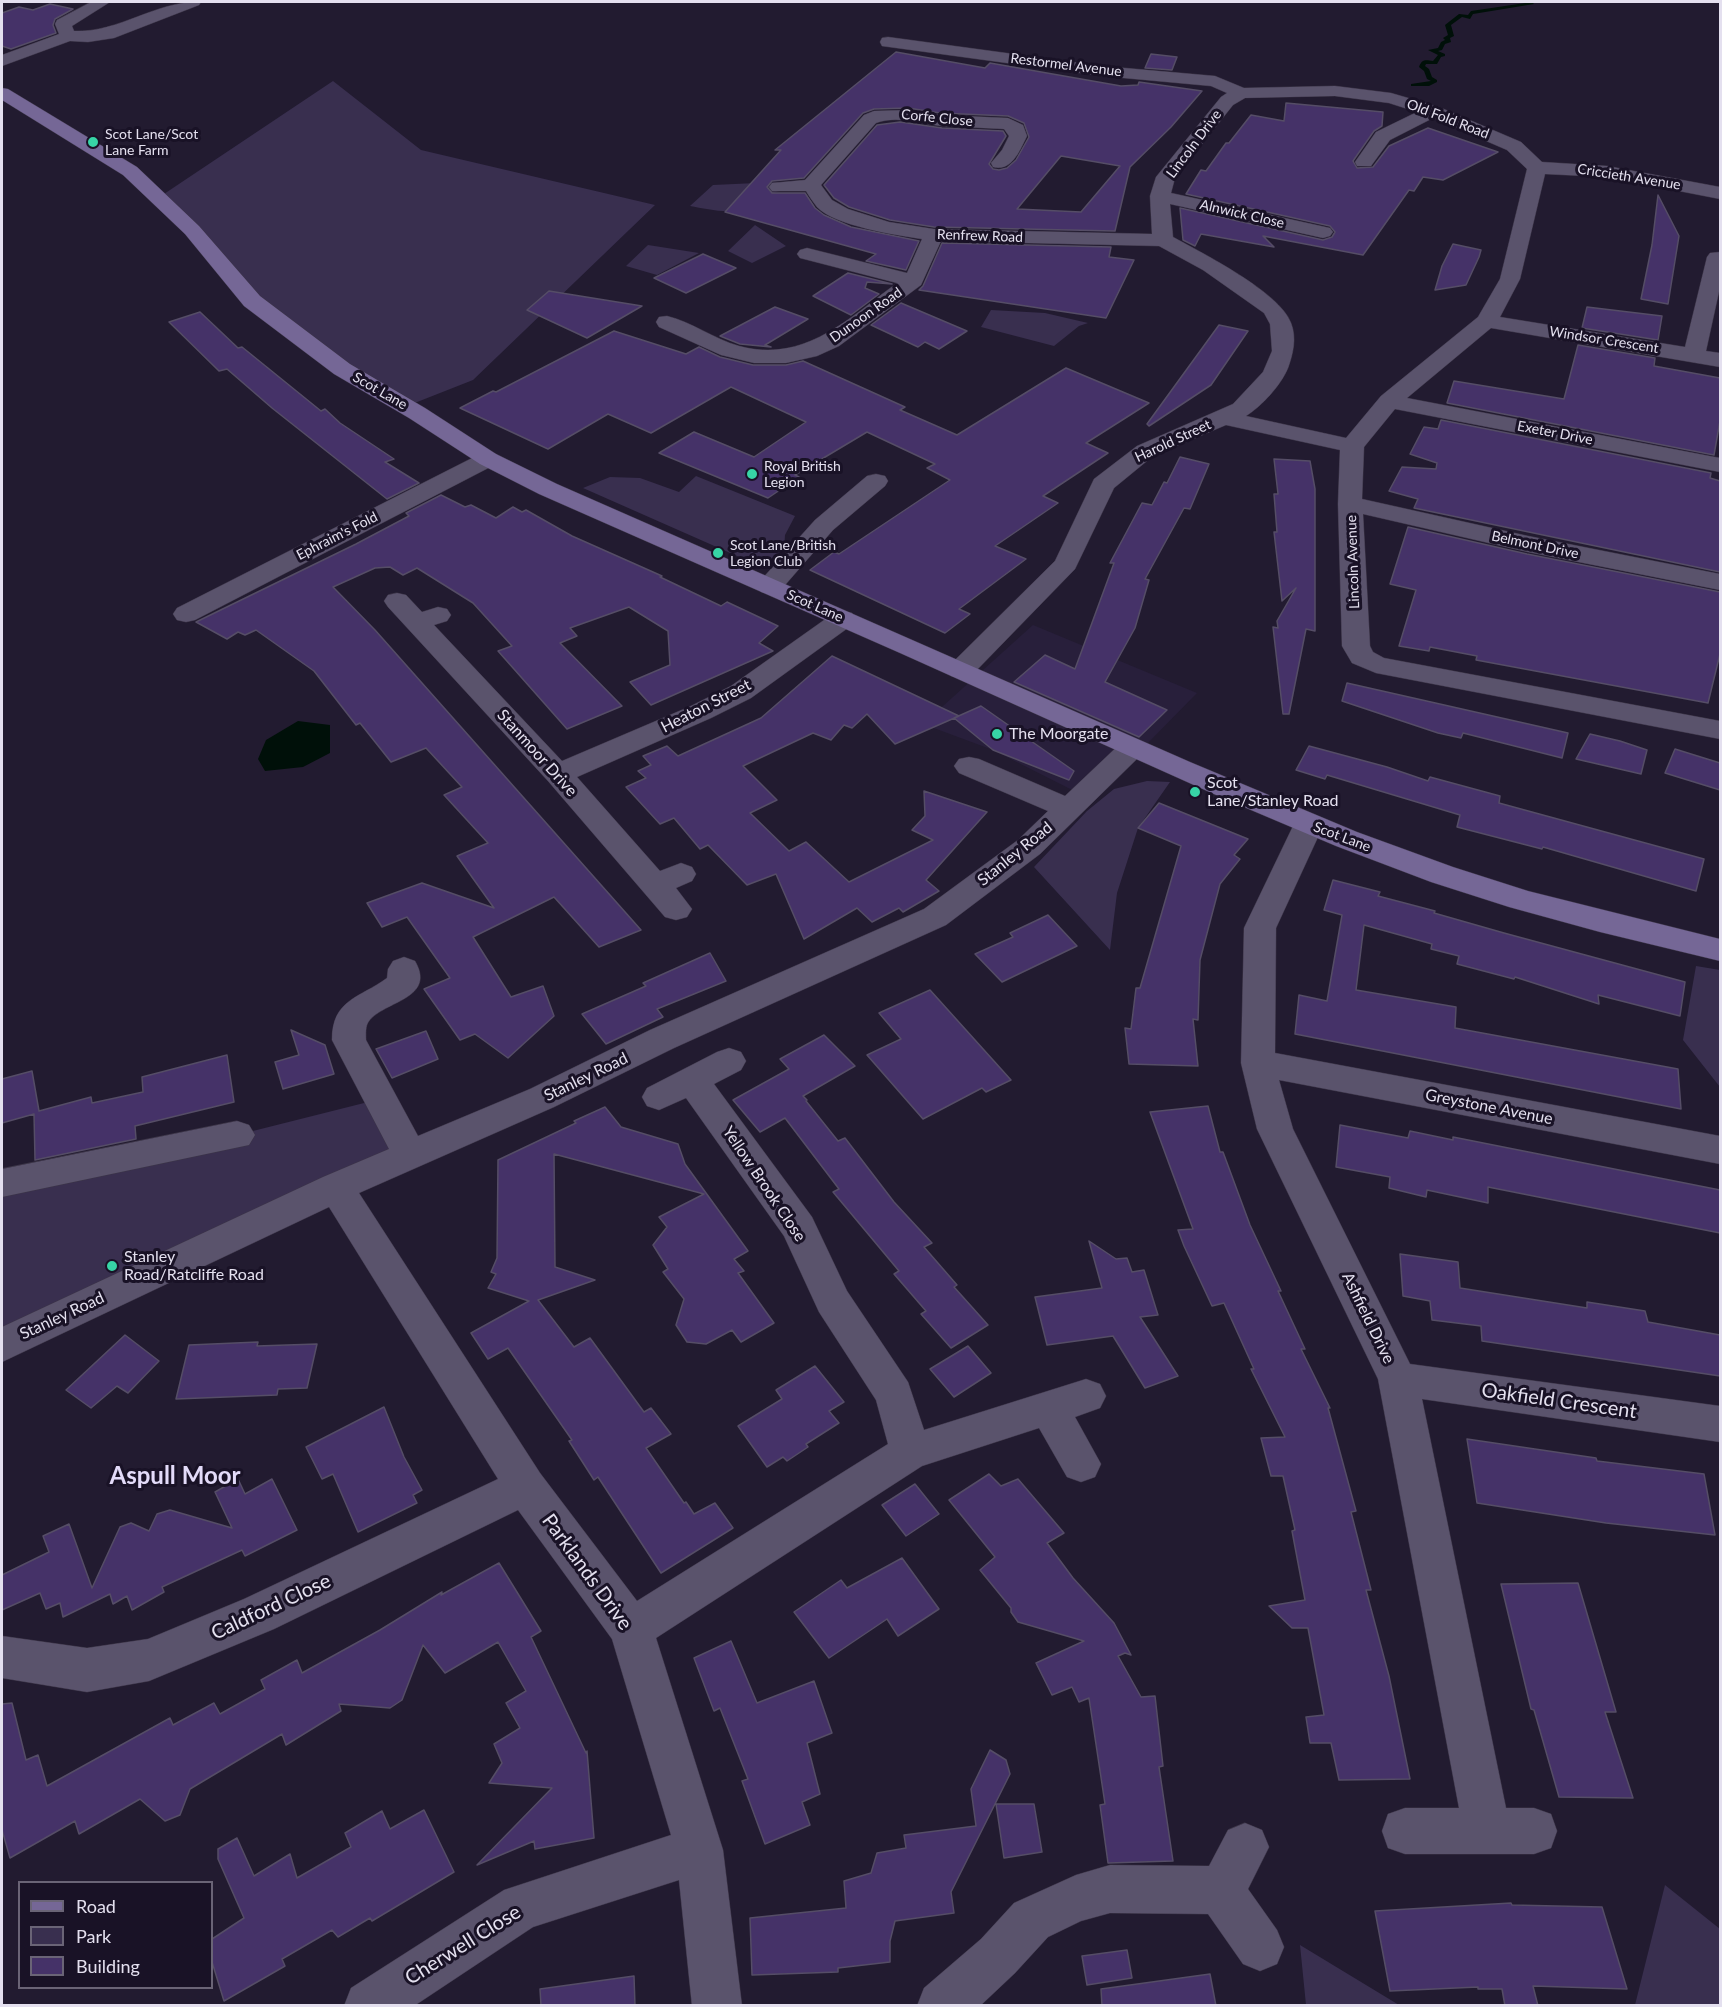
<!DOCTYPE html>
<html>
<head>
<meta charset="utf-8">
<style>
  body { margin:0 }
  #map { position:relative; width:1722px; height:2007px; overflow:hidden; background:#221b30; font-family:Lato,sans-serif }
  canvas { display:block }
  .frame { position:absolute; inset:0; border:3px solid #e4e0ef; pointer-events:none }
  .legend { position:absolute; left:18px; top:1881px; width:195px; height:108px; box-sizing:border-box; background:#191226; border:2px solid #6a6476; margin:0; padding:8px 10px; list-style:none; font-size:18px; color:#e4e0ef }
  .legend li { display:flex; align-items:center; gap:12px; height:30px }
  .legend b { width:30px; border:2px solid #6a6476 }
</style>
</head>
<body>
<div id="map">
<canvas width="1722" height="2007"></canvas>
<div class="frame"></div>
<ul class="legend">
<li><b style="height:8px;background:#756796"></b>Road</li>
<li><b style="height:16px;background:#392f4f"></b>Park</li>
<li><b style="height:16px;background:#453268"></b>Building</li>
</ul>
</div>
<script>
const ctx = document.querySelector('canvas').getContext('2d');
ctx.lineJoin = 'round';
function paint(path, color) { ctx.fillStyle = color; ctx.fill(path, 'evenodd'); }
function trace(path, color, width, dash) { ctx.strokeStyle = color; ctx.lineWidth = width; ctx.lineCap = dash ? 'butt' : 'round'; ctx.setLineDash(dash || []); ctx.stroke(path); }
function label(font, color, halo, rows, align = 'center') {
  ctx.font = font + ' Lato,sans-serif'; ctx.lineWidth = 6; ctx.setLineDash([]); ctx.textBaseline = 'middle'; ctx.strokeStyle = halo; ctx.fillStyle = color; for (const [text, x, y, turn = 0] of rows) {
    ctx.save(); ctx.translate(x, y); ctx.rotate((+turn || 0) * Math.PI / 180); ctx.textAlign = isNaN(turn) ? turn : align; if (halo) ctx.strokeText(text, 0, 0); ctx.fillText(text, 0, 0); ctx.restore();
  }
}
paint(new Path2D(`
  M1033,625L1197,693L1092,800L993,750L923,724Z`), '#281f3b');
paint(new Path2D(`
  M333,81L421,150L655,205L473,380L407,406L248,296L158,198Z
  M778,182L780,191C762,195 761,202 747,208C730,215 707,209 690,206L713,185Z
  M755,225L786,246L752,263L728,251Z
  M648,245L699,253L657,275L626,266Z
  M991,310L1045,313L1088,323L1079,326L1054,346L981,327Z
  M696,476L795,516L785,535L784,551L762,567L583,488L610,477L640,478L679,492Z
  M1147,781L1170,782L1138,828L1117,893L1110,950L1034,867L1087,811L1114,789Z
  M1696,966L1720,970V1087L1683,1040Z
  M380,1099L409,1153L2,1345V1183L237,1135Z
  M1665,1885L1720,1929V2005H1635Z
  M1300,1945L1399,2005H1306Z`), '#392f4f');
paint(new Path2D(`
  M298,721L330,725V753L303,767L265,771L258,759L266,740Z`), '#001009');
paint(new Path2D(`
  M1532,2L1534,4L1473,14L1470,19L1462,17L1451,25L1454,36L1450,38L1451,42L1445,44L1442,50L1438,51L1445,54V56L1441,57L1437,64H1426L1425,66L1429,69L1432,77L1437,80V82L1429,86H1411V84L1431,81L1427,79L1424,71L1419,67C1422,59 1425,60 1433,61L1438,55L1428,50L1438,48L1441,42L1445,40L1443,38L1448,35L1445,25L1459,14L1468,15L1471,11Z`), '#001009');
const building = new Path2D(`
  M50,4L73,9L55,19L53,25L56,33L11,49L2,46V13L19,7L33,10Z
  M896,52L985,68L990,63L1121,86L1138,85L1139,82L1202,91L1171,127L1130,167L1115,231L934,227L890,220L849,207L834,198L824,185L877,125L900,122L942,128L1003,131L1006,136L989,164L993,169L999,170L1007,168L1016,160L1029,137L1024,123L1008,116L940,113L908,108L874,109L863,113L804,178L772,181L767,187L772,193H805L815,208L824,215L851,227L919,241L906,270L866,261L876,254L725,212L781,150H775ZM1061,156L1120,166L1081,212L1017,209Z
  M1151,54L1177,57L1172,70L1145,68Z
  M1286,103L1383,112L1382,126L1374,131L1353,161L1357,168L1373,167L1389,146L1428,128L1498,152L1443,180L1423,177L1414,191L1409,190L1363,255L1263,236L1274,247L1201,234L1195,246L1183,240L1180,208L1323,240L1332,237L1335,232L1330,226L1186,194L1201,170L1206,171L1226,143H1229L1251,115L1284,121Z
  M1658,195L1679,236L1668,304L1641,299L1652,245Z
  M942,243L1111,247L1109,257L1134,260L1106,318L919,290L923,286Z
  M1453,244L1481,250L1479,257L1466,285L1435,290L1442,266Z
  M703,254L736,268L686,293L654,278Z
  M848,273L892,284L867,282L865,288L879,294L851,315L813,296Z
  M549,291L642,306L587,338L527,310Z
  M901,303L967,331L939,349L925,342L918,347L871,325Z
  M775,307L808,319L765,345L771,347L740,344L720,336Z
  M1587,307L1662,316L1658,340L1582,328Z
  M200,312L238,348L242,347L321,411L325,409L340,423L394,459L385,462L419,483L387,499L272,408L227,369L219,371L169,322Z
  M1219,325L1248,331L1211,385L1149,426L1147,424Z
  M614,331L686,354L699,347L720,357L753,365H786L803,361L905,407L900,410L957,435L1066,368L1149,403L1086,443L1108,453L1043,496L1058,503L995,546L1026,559L959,609L970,614L945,633L810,570L834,552L839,554L950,480L927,468L935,464L867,432L795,475L799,477L768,498L659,453L694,432L754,457L806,422L731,387L651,433L608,414L548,449L460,408L493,391L496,392Z
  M1578,345L1655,358L1654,366L1720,378V421L1714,455L1447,403L1454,381L1564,399Z
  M1441,420L1711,473L1710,478L1720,481V572L1414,508L1418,499L1389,491L1402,467L1436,469L1437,463L1410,454L1424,427L1438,429Z
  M1180,457L1209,464L1190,509L1184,508L1145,579L1149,580L1135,628L1105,682L1167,710L1139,737L1014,682L1045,655L1075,669L1114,563H1110L1142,503L1152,505L1164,482L1167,483Z
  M1274,459L1310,461L1315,489V631L1306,629L1289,714H1283L1273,627L1278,628L1277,621L1296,588L1282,601L1274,532H1277L1274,494H1278Z
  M441,495L465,507L471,505L496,518L513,507L522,512L526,510L572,536L662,576L660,577L721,606L727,602L778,626L759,643L773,651L651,705L630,682L670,665L668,631L629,607L570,628L577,636L560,643L622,706L567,729L498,651L512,646L473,603L417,568L403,575L390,567L375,568L333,587L375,630L641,930L599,947L554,897L473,937L511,997L543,986L554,1016L508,1058L475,1034L460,1040L424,989L450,978L407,917L382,927L367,903L422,883L494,908L457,856L488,843L444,795L462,787L426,748L391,762L360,723L356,725L314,671L256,630L245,635L238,632L227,639L196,622L356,544L409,516L406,513Z
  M1408,527L1527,554L1720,592V654L1708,703L1476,660L1477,656L1430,647L1429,651L1399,646L1416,590L1390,584Z
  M832,656L959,716L895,744L867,714L852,728L844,725L831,740L813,733L743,766L777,800L750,813L789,851L806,842L849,882L933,840L912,830L925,816L924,791L987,812L926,880L939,891L903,912L899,908L872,922L857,908L804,939L776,874L747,885L708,845L700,849L674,818L660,824L626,787L646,778L638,771L651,765L643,756L667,746L678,756L761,718Z
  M1347,683L1568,733L1562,758L1463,733L1461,738L1438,733L1342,701Z
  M981,706L1074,771L1069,780L993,750L954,718Z
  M1590,734L1620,741L1647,750L1641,774L1576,759Z
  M1309,746L1387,767L1428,781L1430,777L1500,796L1499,803L1704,859L1696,891L1543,847L1542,849L1457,827L1460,815L1327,775L1325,779L1296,770Z
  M1675,749L1720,763V790L1665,773Z
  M1159,803L1248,839L1234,855L1240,859L1220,884L1200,960L1198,1020L1193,1019L1198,1066L1129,1064L1125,1028L1131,1029L1136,988H1140L1181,846L1138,828Z
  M1333,880L1380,892L1378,896L1435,911L1434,913L1504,933L1685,982L1680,1016L1598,995L1599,1004L1515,977L1514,979L1457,964L1459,956L1431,949L1432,944L1364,925L1356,990L1456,1007L1455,1028L1678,1069L1681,1109L1295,1034L1299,995L1327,1001L1342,915L1324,910Z
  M1048,915L1077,946L1002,982L975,954L1013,937L1010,933Z
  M710,953L726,981L657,1009L663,1017L606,1044L582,1014L646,986L643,983Z
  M930,990L1011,1080L986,1092L982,1088L923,1119L867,1055L901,1039L879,1013Z
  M291,1030L325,1045L334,1074L283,1089L275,1062L299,1055Z
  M426,1031L438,1059L392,1078L376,1049Z
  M824,1035L855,1066L803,1096L807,1100L806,1101L838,1141L845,1138L894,1202L932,1243L924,1247L957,1285L954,1287L988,1325L951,1348L921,1314L926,1311L894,1274L899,1271L833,1192L839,1189L785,1118L760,1132L733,1100L789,1069L780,1059Z
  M227,1055L234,1102L135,1126L136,1139L35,1160L34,1114L2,1123V1079L32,1071L39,1111L91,1097L92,1103L143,1092L142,1077Z
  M1208,1106L1220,1152H1223L1250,1225L1281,1291H1278L1305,1349H1301L1330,1408H1328L1356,1511L1351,1512L1371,1590H1366L1389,1676L1410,1779L1339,1780L1331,1743H1310L1306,1717L1324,1715L1308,1628H1292L1269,1606L1305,1600L1292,1531L1295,1530L1283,1476H1271L1261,1438L1285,1437L1251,1369H1254L1224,1303L1212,1306L1184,1246L1178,1230L1193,1229L1150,1112Z
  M605,1107L621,1127L678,1144L685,1164L748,1251L734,1259L744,1271L738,1273L774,1323L741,1342L732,1330L706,1344L687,1342L676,1325L684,1299L663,1272L668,1269L653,1245L667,1227L659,1217L704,1194L554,1154L555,1267L595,1280L538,1300L574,1347L590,1338L644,1412L651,1408L671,1434L646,1448L684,1503L686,1502L694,1514L715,1503L733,1528L661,1573L598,1477L594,1480L569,1441L572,1440L508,1348L488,1359L471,1333L529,1301L488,1288L496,1274L491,1272L497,1258L498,1160L576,1123L574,1121Z
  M1340,1125L1408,1138L1410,1131L1453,1140V1137L1720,1190V1233L1488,1187V1203L1427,1190L1426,1197L1389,1188L1390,1177L1336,1167Z
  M1089,1241L1116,1259L1127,1258L1132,1272L1144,1270L1158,1315L1140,1317L1178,1376L1145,1388L1113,1336L1047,1345L1035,1297L1102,1288Z
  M1400,1254L1458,1262L1460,1288L1587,1308V1302L1645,1311L1648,1322L1720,1335V1376L1482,1341L1481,1326L1432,1320L1430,1301L1403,1296Z
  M125,1335L159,1361L128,1393L117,1386L91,1408L66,1390Z
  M258,1342L257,1346L317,1344L307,1388L278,1389L277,1395L176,1399L189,1345Z
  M968,1346L991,1373L954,1397L930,1369Z
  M815,1366L844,1402L829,1411L839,1423L806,1444L808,1447L787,1461L783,1457L767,1467L738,1426L782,1399L776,1390Z
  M384,1407L404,1457L422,1490L413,1495L417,1503L358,1532L333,1474L322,1479L306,1447Z
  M1467,1439L1596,1458L1597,1461L1704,1474L1715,1535L1606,1523L1477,1503Z
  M989,1474L1001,1486L1018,1479L1064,1533L1047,1543L1073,1578L1114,1623L1131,1655L1125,1653L1118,1656L1141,1697L1155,1696L1163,1766L1159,1767L1173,1861L1108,1863L1100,1805L1105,1804L1089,1698L1079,1702L1072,1687L1052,1695L1036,1663L1084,1641L1018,1622L1011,1612V1608L980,1570L995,1557L949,1500Z
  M238,1479L245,1494L272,1479L297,1530L245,1556L242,1550L162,1587L164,1592L132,1610L127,1596L113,1604L110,1594L63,1617L60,1603L46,1609L40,1593L2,1610V1575L49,1552L43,1536L69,1524L92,1588L120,1527L131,1523L149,1531L157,1514L170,1510L232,1528L215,1492Z
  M915,1484L939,1514L906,1536L882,1505Z
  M902,1558L939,1609L898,1636L887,1619L829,1658L794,1612L841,1580L847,1588Z
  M499,1563L541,1631L531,1637L586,1753L587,1751L594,1838L535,1849L534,1841L477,1865L552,1788L489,1783L502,1763L494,1744L520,1728L506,1703L526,1691L498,1642L445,1673L423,1645L402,1700L390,1708L339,1704L341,1711L286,1745L282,1734L190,1789L180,1815L165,1821L140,1799L79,1834L75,1821L10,1858L2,1830V1704L12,1703L26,1760L38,1755L47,1786L170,1718L173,1725L214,1703L220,1714L265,1689L261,1680L297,1660L302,1673L380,1630L442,1592L441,1595Z
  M1578,1583L1616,1712H1605L1633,1798L1559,1797L1534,1710L1531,1709L1501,1584Z
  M731,1641L757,1703L814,1681L832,1733L807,1743L820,1794L802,1802L810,1825L765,1844L742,1781L748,1779L720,1708L714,1711L694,1658Z
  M990,1750L1006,1760L1010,1774L951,1892L954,1913L895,1921L890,1941V1962L838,1968V1972L752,1975L750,1918L846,1908L844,1881L871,1873L877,1853L906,1848L904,1835L976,1826L971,1789Z
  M996,1804H1034L1042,1852L1004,1858Z
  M424,1810L454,1872L372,1921L370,1918L338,1937L332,1930L282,1959L285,1966L224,2001L212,1962V1939L244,1918L218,1859V1849L237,1838L254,1876L290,1854L297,1878L351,1847L345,1833L382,1811L390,1829Z
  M1511,1903L1512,1905L1602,1907L1627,1989L1533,1986L1538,2006H1505L1502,1989H1478V1987L1390,1991L1375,1911Z
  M1127,1950L1132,1978L1087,1985L1082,1956Z
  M1210,1974L1216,2006H1102L1101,1989Z
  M634,1976L635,2006H541L540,1989Z`);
paint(building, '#453268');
trace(building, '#554d66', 1.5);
const minor = new Path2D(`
  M91,2H110L72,26L74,31C119,33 157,0 201,2L199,5L114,38L88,42L70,41L2,66V55L59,34L55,24L57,20Z
  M888,37L1102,66L1215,76L1244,88L1335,86L1391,93L1439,107L1521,142L1542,162L1607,166L1720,187V199L1607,177L1545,174L1520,279L1500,317L1685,347L1707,257L1710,253L1720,252V287L1706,351L1720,353V367L1491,328L1407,398L1720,458V472L1395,409L1364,447L1362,499L1528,536L1720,574V590L1528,552L1363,514L1370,646L1373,652L1384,658L1720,721V739L1376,673L1352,663L1342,646L1338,504L1340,450L1226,425L1153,456L1114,488L1075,569L971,676L961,678L951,676L947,670L951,664L1055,561L1094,479L1137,446L1233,404L1263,372L1272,351L1270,324L1264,313L1203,270L1159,246L941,241L921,285L839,346L817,356L786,363H754L721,355L659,327L656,322L659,317L667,316C692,322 714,339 739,346C804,364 849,318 897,283L800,258L797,254L800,250L807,248L907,273L922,239C896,235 835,226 817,207C813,202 809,196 806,191H772L769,187L772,183L805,180L864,115L874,111L908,110L940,115L1008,118L1023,125L1027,136C1020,150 1012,172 993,167L991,163L1002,150L1009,136L1004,129C983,128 963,127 942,126C921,124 897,115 876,123L821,185L832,200L848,209L889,222L934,229L1152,234L1150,196L1156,177L1221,97L1227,93L1211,86L1102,76L882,46L880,42L882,38ZM1335,96L1389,103L1417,112L1376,132L1355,162L1357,166H1371L1390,140L1433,118L1507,150L1527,169L1500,279L1478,317L1381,396L1346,438L1246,416C1262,406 1281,385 1288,368C1293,354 1297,338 1291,323C1280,292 1202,253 1173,237L1170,204L1323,238L1330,236L1333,232L1330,228L1171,193L1175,178L1233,105L1245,98Z
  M488,452L496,454L500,459L496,464L195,620L186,622L177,620L173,614L177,608L480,454Z
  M876,474L885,476L888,481L885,486L833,530L779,592L770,594L761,592L757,586L761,580L815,520L867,476Z
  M397,593L406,595L422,612L438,607L447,609L451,615L447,621L434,625L562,761L691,706L731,686L834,613L843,611L852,613L856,619L852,625L751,698L711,718L577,777L660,871L681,863L692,867L696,874L692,881L676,888L692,909L687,917L676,920L665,917L548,781L388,607L384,601L388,595Z
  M1132,739L1142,742L1146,748L1142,754L1040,854L946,925L674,1048L554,1107L359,1193L540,1473L637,1601L888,1444L876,1400L819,1312L784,1236L686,1098L659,1110L647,1106L642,1097L647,1088L717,1052L729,1048L741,1052L746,1061L741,1070L714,1084L812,1217L847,1291L908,1382L924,1430L1086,1379L1100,1384L1106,1396L1100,1408L1075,1417L1101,1464L1095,1477L1081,1482L1067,1477L1039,1428L922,1466L656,1638L723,1850L742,2006H692L679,1880L533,1927L414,2006H344L351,1988L504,1890L671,1835L612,1639L518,1510L274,1629L149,1681L87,1692L2,1678V1636L87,1648L148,1639L244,1599L498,1479L329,1207L2,1362V1327L323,1177L389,1149L332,1040C332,999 360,998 387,978L388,969L393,961L404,957L415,961C437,999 384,1001 369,1021C365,1026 366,1034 366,1040L418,1136L530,1089L650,1030L924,909L1018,840L1048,811L959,773L954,766L959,759L969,757L979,759L1065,796L1122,742Z
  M1309,814L1320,817L1324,824L1276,928L1275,1053L1720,1136V1164L1279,1080L1293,1129L1410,1364L1720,1406V1442L1422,1399L1506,1808H1534L1551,1814L1557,1831L1551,1848L1534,1854H1405L1388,1848L1382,1831L1388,1814L1405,1808H1459L1378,1379L1257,1129L1241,1063L1244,928L1294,824L1298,817Z
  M237,1121L249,1125L255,1135L249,1145L2,1197V1169Z
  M1245,1823L1262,1830L1269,1847L1248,1889L1277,1930L1284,1947L1277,1964L1260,1971L1243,1964L1208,1914L1110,1913L1081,1921L1048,1937L1015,1973L980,2006H917L924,1988L981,1939L1014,1903L1076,1875L1110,1865L1209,1866L1228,1830Z`);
const major = new Path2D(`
  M2,88L8,89L137,167L199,226L260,296L350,364L425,408L496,454L557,484L1190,762L1357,832L1453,867L1528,891L1720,939V961L1600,932L1509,907L1431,882L1336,846L1225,799L900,653L539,494L480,464L409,418L334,374L244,306L185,234L123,175L2,100Z`);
trace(minor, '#3c3547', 1);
trace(major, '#3c3547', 1);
paint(minor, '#5a536c');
paint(major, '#756796');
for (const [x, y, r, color] of [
  [93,142,6,"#37d4a6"],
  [752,474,6,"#37d4a6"],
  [718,553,6,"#37d4a6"],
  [997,734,6,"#37d4a6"],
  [1195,792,6,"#37d4a6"],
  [112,1266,6,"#37d4a6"]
]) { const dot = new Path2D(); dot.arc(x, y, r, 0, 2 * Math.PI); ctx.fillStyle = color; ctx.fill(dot); trace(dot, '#191226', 2); }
label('14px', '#e4e0ef', '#191226', [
  ["Restormel Avenue",1066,65,7],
  ["Corfe Close",937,118,6],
  ["Old Fold Road",1448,119,21],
  ["Lincoln Drive",1194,144,-53],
  ["Criccieth Avenue",1629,177,9],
  ["Alnwick Close",1242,214,13],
  ["Renfrew Road",980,236,2],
  ["Dunoon Road",866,315,-35],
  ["Windsor Crescent",1604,340,9],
  ["Scot Lane",380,391,30],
  ["Exeter Drive",1555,433,11],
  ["Harold Street",1173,441,-25],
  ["Ephraim's Fold",337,536,-27],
  ["Belmont Drive",1535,545,12],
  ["Lincoln Avenue",1353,562,-92],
  ["Scot Lane",815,606,24],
  ["Scot Lane",1342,837,21]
]);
label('14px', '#e4e0ef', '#191226', [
  ["Scot Lane/Scot",105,134],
  ["Lane Farm",105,150],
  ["Royal British",764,466],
  ["Legion",764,482],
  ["Scot Lane/British",730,545],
  ["Legion Club",730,561]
], 'left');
label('16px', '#e4e0ef', '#191226', [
  ["Heaton Street",706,706,-27],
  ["Stanmoor Drive",537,753,48],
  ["Stanley Road",1015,854,-39],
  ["Stanley Road",586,1077,-26],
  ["Greystone Avenue",1489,1107,11],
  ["Yellow Brook Close",764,1184,56],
  ["Stanley Road",62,1316,-25],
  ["Ashfield Drive",1368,1318,64]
]);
label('16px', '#e4e0ef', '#191226', [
  ["The Moorgate",1009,734],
  ["Scot",1207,783],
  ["Lane/Stanley Road",1207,801],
  ["Stanley",124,1257],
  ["Road/Ratcliffe Road",124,1275]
], 'left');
label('20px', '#e4e0ef', '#191226', [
  ["Oakfield Crescent",1559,1401,8],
  ["Parklands Drive",587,1572,54],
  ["Caldford Close",271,1607,-25],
  ["Cherwell Close",463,1945,-32]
]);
label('bold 24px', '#e3dbf9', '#191226', [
  ["Aspull Moor",175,1476]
]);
</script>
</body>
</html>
